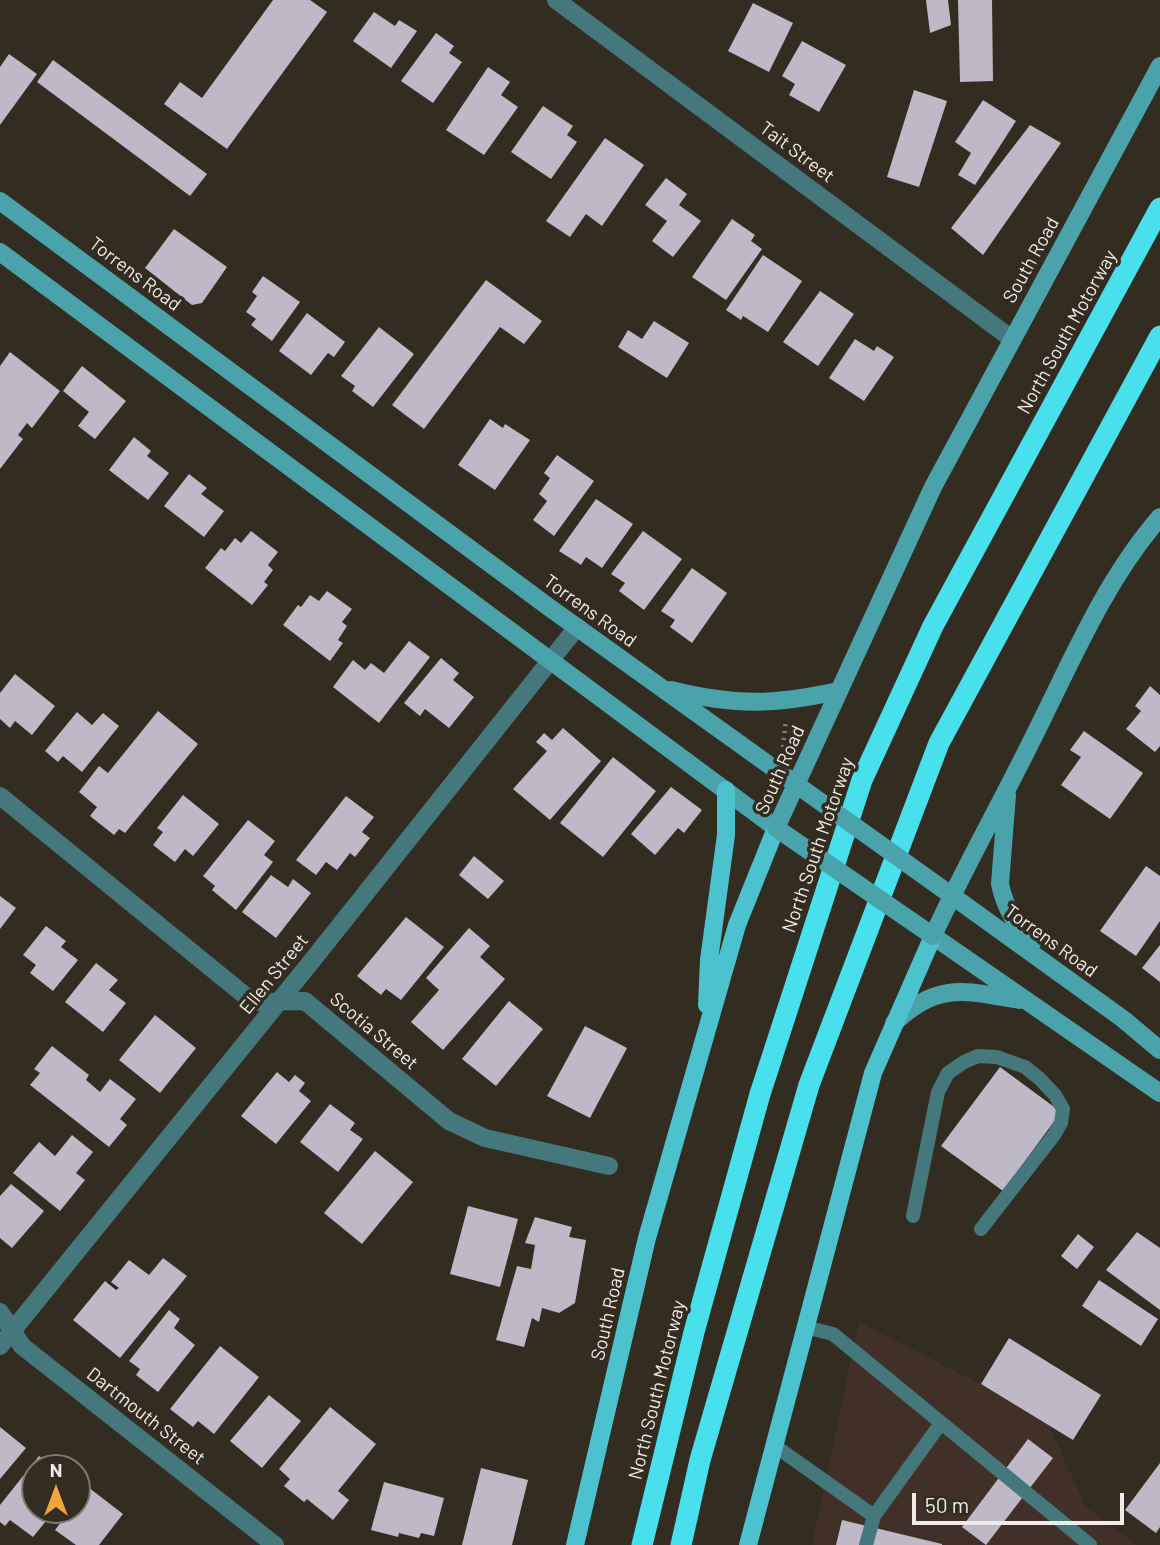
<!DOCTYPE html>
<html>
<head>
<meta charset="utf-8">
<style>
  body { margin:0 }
  #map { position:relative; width:1160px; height:1545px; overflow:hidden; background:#332c21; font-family:Barlow,sans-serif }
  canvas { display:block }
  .north { position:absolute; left:21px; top:1454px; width:70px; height:70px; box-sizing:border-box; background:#332c21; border:2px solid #7f796f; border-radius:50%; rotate:0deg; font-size:19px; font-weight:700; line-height:28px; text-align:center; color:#f0ece5 }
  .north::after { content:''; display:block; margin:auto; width:24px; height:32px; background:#f0a63f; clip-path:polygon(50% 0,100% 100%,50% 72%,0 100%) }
  .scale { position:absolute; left:912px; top:1493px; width:212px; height:32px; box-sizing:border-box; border:4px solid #f0ece5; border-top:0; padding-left:9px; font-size:21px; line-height:24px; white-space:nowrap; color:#f0ece5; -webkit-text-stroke:5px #332c21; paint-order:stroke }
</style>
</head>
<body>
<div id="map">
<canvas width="1160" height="1545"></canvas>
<div class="north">N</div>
<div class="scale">50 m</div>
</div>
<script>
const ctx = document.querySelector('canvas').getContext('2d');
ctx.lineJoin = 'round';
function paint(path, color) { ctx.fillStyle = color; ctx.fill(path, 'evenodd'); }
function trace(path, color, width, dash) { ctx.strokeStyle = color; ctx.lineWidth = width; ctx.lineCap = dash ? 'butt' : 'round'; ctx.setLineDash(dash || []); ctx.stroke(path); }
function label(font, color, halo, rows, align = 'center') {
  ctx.font = font + ' Barlow,sans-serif'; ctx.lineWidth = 7; ctx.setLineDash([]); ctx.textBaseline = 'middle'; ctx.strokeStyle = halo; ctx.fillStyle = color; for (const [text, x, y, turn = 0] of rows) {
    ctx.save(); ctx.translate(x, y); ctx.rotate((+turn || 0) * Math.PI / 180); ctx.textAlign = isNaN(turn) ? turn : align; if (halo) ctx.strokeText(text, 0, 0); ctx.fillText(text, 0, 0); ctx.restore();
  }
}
paint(new Path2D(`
  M859,1322L981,1384L1049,1425L1086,1507L1137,1545H812Z`), '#413027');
paint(new Path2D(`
  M273,0H310L327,12L227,149L164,104L180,82L202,98Z
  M926,0H948L951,25L930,33Z
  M958,0H992L993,81L960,82Z
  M753,3L793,23L769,72L728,51Z
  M374,12L395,26L399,20L417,31L391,68L353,41Z
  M436,33L454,46L449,53L462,62L433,103L401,81Z
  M802,41L846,65L819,112L789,95L795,84L782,76Z
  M9,54L37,74L0,125V67Z
  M53,60L207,174L190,196L37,82Z
  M488,67L510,82L501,95L518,107L484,155L446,130Z
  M914,90L947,101L919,187L887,177Z
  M983,100L1016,121L975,185L958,175L971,153L955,142Z
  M543,106L573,126L567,135L577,142L551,179L511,152Z
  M1030,125L1061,143L983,255L951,228Z
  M605,138L644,165L602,226L586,214L570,237L546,221Z
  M666,178L687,194L679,205L701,221L673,257L652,241L667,221L645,205Z
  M732,219L755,235L751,241L762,249L726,300L692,277Z
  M174,229L227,267L202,303L192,305L145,268Z
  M763,255L802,281L768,332L743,316L741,320L726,310Z
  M263,276L300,302L272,341L251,325L256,319L246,312L257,296L252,292Z
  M486,280L542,321L524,344L500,327L424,429L392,405Z
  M820,291L854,314L818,366L783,342Z
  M307,313L345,342L334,357L328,353L311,375L279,351Z
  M654,321L689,343L667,378L618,347L628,330L642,339Z
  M379,327L414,354L373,407L352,391L355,386L341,376Z
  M855,339L874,351L877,346L894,357L864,401L829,378Z
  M10,352L60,391L32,428L27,423L18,435L23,439L0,469V366Z
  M82,366L126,401L95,439L78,426L89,412L63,391Z
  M490,419L503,428L505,424L530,440L495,490L458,465Z
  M134,437L151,451L147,456L169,473L148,500L109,470Z
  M557,455L594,481L554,536L533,520L547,501L539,494L550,478L544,473Z
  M189,474L207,488L201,494L224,511L204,537L164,506Z
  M596,499L633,524L602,568L586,557L581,565L559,551Z
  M251,531L278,552L268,565L273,570L264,582L268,585L252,605L205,568L221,548L225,551L235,538L241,543Z
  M643,531L682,559L644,610L619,591L625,583L611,574Z
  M692,568L727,593L692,643L670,627L675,620L661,611Z
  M327,591L352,609L342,622L347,626L338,640L343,643L330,661L283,625L298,605L301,607L310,595L319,601Z
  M409,641L430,657L379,723L333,687L353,660L365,670L371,663L384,673Z
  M441,658L459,673L453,680L474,697L449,728L425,709L420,716L404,703Z
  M15,674L55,706L32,735L15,721L10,728L0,719V693Z
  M1150,686L1160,695V746L1155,752L1126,729L1141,711L1135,706Z
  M158,711L198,744L125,833L119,829L114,835L90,816L97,807L79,792L99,766L108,773Z
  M77,712L92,725L103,713L119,726L82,772L63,756L58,762L45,751Z
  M563,728L601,761L550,820L513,789L547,751L536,742L544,733L552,740Z
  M1084,731L1143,773L1110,819L1061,785L1081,757L1070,750Z
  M613,757L656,791L603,857L560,823Z
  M671,787L702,810L684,833L678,828L655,855L631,834Z
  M183,795L219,824L193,856L185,849L175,862L153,845L163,832L157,828Z
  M346,796L374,817L362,832L370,838L355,857L350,853L337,870L326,862L316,875L296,860Z
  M248,820L275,841L264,855L273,862L236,910L212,890L215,886L203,876Z
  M474,856L504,881L488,899L459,875Z
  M1146,866L1160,876V921L1136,956L1100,931Z
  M271,875L288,887L293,879L311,893L276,938L242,912Z
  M0,896L16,908L0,929Z
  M406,917L444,947L401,1000L386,989L381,995L357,976Z
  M46,926L66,941L61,947L78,960L53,991L30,973L36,965L23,955Z
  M469,928L490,946L480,957L505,979L443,1050L411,1022L439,990L426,978Z
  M1160,945V982L1142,968Z
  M96,963L118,980L109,990L126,1003L103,1032L65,1002Z
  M509,1001L543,1029L496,1086L462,1059Z
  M155,1015L196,1048L160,1093L119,1060Z
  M585,1026L627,1048L590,1118L547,1096Z
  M52,1046L89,1075L86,1080L100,1092L110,1079L136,1099L120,1119L127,1125L109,1147L30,1085L40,1073L34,1069Z
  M1000,1067L1061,1112L1003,1191L941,1146Z
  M277,1072L289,1082L295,1075L305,1083L299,1091L311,1101L276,1144L241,1116Z
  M330,1104L355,1123L350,1130L363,1139L338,1172L300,1142Z
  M72,1135L93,1152L76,1173L85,1180L60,1211L13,1173L39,1142L55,1156Z
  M375,1151L413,1182L362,1244L324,1213Z
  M11,1184L44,1211L12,1248L0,1238V1196Z
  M468,1206L518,1219L500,1287L450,1274Z
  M535,1217L572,1227L569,1237L586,1240L575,1303L559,1313L542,1308L539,1322L532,1318L524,1347L496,1340L517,1266L531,1269L535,1245L525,1243Z
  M1137,1232L1160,1248V1310L1106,1270Z
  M1078,1234L1094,1247L1077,1269L1061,1256Z
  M163,1258L187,1276L120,1358L73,1320L105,1281L116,1290L119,1288L111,1282L129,1260L149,1275Z
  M1099,1280L1158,1319L1141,1346L1082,1306Z
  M169,1310L180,1319L174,1328L195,1345L158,1392L136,1375L140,1369L129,1361Z
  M1009,1338L1101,1395L1073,1440L981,1384Z
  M220,1346L259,1377L214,1434L198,1421L193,1427L170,1409Z
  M269,1395L301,1421L262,1468L230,1441Z
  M330,1407L376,1444L338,1491L349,1500L333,1520L307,1499L304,1502L284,1486L290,1479L279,1469Z
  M0,1427L26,1448L0,1479Z
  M1028,1439L1053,1458L986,1545L962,1527Z
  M39,1456L55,1468H35V1510H55L33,1537L10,1520L5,1526L0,1522V1505Z
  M1160,1463V1527L1156,1533L1125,1510Z
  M481,1468L528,1480L512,1545H462Z
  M384,1482L444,1498L434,1536L421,1533L419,1538L399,1533L398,1537L371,1530Z
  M88,1487L123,1514L99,1545H76L55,1530L70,1510H77V1501Z
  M842,1520L942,1544V1545H836Z`), '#bfb8c7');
trace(new Path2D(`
  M783,747L786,720`), '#868177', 4.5, [2, 5]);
trace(new Path2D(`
  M913,1216L938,1092L948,1073L964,1062L978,1056L997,1057L1025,1067L1040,1079L1055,1095L1063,1109L1061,1123L1054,1135L981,1229
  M805,1327L833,1334L1090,1545
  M775,1446L874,1516L866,1545
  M874,1516L941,1423`), '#44787d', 14);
trace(new Path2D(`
  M556,0L1012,339
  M0,796L248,998L254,1002L305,1001L449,1121L485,1138L609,1166
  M0,1312L22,1346L275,1545
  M0,1346L311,962L577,627`), '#44787d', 18);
trace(new Path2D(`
  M0,201L550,608L797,785
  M0,252L776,828L933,487L1160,66
  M1160,517C1103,583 1070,665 1031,742C999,807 963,870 933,936L1160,1093
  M671,690C735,706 774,705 838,691
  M1007,795L1000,884C1005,908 1016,925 1032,943
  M951,895L1123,1019L1160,1050
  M894,1023C938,981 965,991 1020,1000`), '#4aa2ab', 18);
trace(new Path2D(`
  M707,1005L709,960L726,835V790
  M575,1545L647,1238L737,925L776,828
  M748,1545L873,1073L933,936`), '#4bc2ce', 18);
trace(new Path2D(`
  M642,1545L694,1332L760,1094L862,780L933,626L1160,208
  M681,1545L700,1460L809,1085L939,743L1160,336`), '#49e0ee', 21);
trace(new Path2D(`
  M797,785L951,895
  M776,828L933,936`), '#4aa2ab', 18);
label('19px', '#f0ece5', '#332c21', [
  ["Tait Street",797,152,37],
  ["South Road",1031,260,-61],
  ["Torrens Road",135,274,37],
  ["North South Motorway",1067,332,-61],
  ["Torrens Road",590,611,36],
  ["South Road",780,770,-66],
  ["North South Motorway",818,845,-71],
  ["Torrens Road",1051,941,36],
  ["Ellen Street",274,974,-51],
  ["Scotia Street",374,1031,40],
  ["South Road",608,1314,-77],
  ["North South Motorway",657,1390,-76],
  ["Dartmouth Street",146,1416,38]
]);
</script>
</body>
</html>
